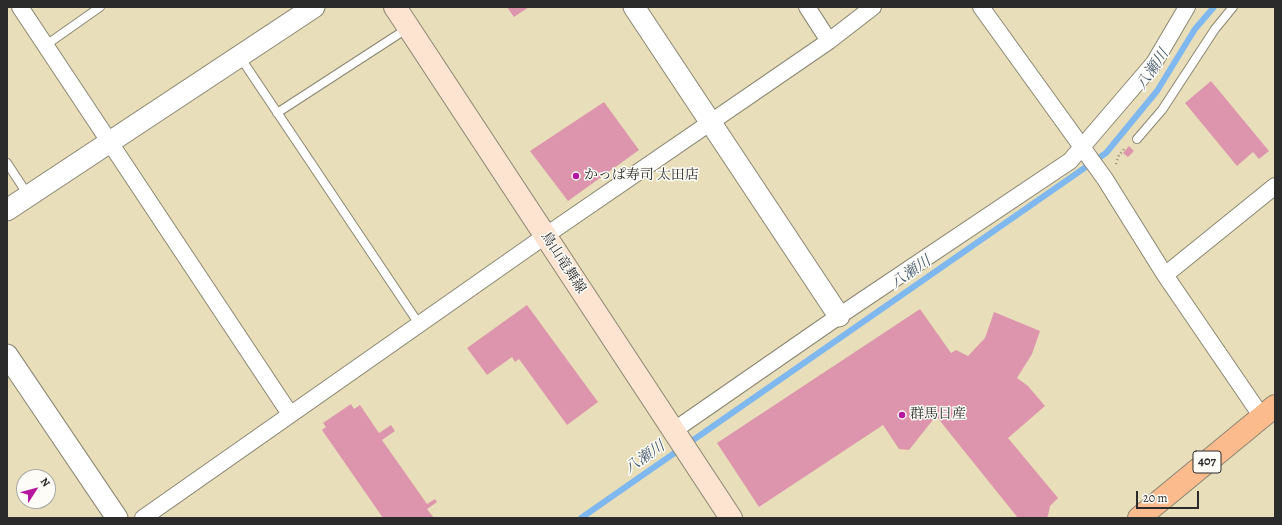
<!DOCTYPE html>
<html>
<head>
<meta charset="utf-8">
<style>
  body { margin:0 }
  #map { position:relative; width:1282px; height:525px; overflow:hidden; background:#e8dfba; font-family:Alegreya,serif }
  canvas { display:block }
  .frame { position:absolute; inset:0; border:8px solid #2b2b2b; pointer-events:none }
  .north { position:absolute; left:16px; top:469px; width:40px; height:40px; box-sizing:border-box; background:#fdfcf7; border:1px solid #a9a8a5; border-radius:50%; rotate:54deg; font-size:11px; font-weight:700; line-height:16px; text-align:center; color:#2b2b2b }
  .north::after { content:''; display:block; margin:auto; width:14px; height:18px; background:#b5179e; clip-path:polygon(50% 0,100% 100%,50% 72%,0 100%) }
  .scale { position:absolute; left:1136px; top:491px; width:63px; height:18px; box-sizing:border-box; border:2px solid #2b2b2b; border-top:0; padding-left:5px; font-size:12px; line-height:14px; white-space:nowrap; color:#2b2b2b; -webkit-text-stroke:3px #fdfcf7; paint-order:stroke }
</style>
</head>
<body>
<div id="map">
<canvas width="1282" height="525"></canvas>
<div class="frame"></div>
<div class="north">N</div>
<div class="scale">20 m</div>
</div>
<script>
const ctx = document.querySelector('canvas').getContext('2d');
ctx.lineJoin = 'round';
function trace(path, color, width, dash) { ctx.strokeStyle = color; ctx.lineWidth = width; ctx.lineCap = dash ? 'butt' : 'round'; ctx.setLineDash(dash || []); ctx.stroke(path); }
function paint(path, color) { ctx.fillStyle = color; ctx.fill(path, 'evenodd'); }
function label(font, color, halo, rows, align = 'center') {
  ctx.font = font + ' Alegreya,"Noto Serif JP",serif'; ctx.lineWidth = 3; ctx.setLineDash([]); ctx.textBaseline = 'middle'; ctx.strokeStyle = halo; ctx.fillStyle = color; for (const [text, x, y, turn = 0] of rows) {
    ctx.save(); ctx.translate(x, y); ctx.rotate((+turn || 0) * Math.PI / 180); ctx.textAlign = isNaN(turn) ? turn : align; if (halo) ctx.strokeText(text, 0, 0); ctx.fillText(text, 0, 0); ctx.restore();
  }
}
trace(new Path2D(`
  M581,518L1106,153L1157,91L1195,29L1214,7`), '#7fb7ef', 6);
paint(new Path2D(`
  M507,7H529L514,17Z
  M1211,81L1269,151L1259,159L1253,152L1237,166L1185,103Z
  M604,102L639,150L568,201L530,151Z
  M1129,146L1134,151L1128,157L1123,153Z
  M527,305L598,402L567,425L519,359L515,362L512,357L487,375L467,348Z
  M920,309L951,353L956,350L968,356L985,338L994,312L1040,331L1032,354L1017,378L1028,386L1045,406L1008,438L1058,498L1050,506L1048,516L1045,518H1018L936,416L909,450L899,449L883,425L759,507L717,443Z
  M351,404L354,409L360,405L379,433L391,425L395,431L382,440L427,504L435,499L437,502L427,509L434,518H383L322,430L326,427L323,423Z`), '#dd95ad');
const service = new Path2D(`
  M46,45L100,7
  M240,57L419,324
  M277,113L408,28
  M1137,139L1162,110L1215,29L1233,7
  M7,163L28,195`);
const minor = new Path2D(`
  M20,7L290,414
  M807,7L829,41
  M981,7L1105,179L1165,275L1262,417
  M1165,275L1275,186
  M673,431L839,316L1070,161L1154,63L1187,7
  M143,518L545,236L829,41L873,7`);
const tertiary = new Path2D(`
  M634,7L839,316
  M7,210L314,7
  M7,355L117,518`);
const secondary = new Path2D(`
  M395,7L731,518`);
const trunk = new Path2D(`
  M1139,518L1275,406`);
trace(service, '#8a8572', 10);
trace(minor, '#8a8572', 18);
trace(tertiary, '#8a8572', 23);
trace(secondary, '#8a8572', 24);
trace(trunk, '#8a8572', 24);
trace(new Path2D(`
  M1116,164L1119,155L1125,148`), '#8a8572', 2.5, [1, 3]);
trace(service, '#fff', 8);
trace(minor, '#fff', 16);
trace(tertiary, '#fff', 21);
trace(secondary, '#fde4d1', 22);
trace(trunk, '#fbbb8d', 22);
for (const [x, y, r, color] of [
  [576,176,4,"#b5179e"],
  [902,415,4,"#b5179e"]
]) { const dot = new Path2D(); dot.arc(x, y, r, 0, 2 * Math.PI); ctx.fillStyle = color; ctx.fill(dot); trace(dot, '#fdfcf7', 1.5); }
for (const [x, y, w] of [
  [1207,462,28]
]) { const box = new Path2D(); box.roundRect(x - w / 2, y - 11, w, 22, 3); ctx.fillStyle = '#fdfcf7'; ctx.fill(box); trace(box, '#2b2b2b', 1); }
label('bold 13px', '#2b2b2b', null, [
  ["407",1207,462]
]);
label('14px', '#2b2b2b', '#fdfcf7', [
  ["かっぱ寿司 太田店",584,176],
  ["群馬日産",910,415]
], 'left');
label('14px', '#2b2b2b', '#fdfcf7', [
  ["鳥山竜舞線",563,263,57]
]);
label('italic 15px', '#485c70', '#fdfcf7', [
  ["八瀬川",1153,70,-56],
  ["八瀬川",911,273,-35],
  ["八瀬川",645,458,-35]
]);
</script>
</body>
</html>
